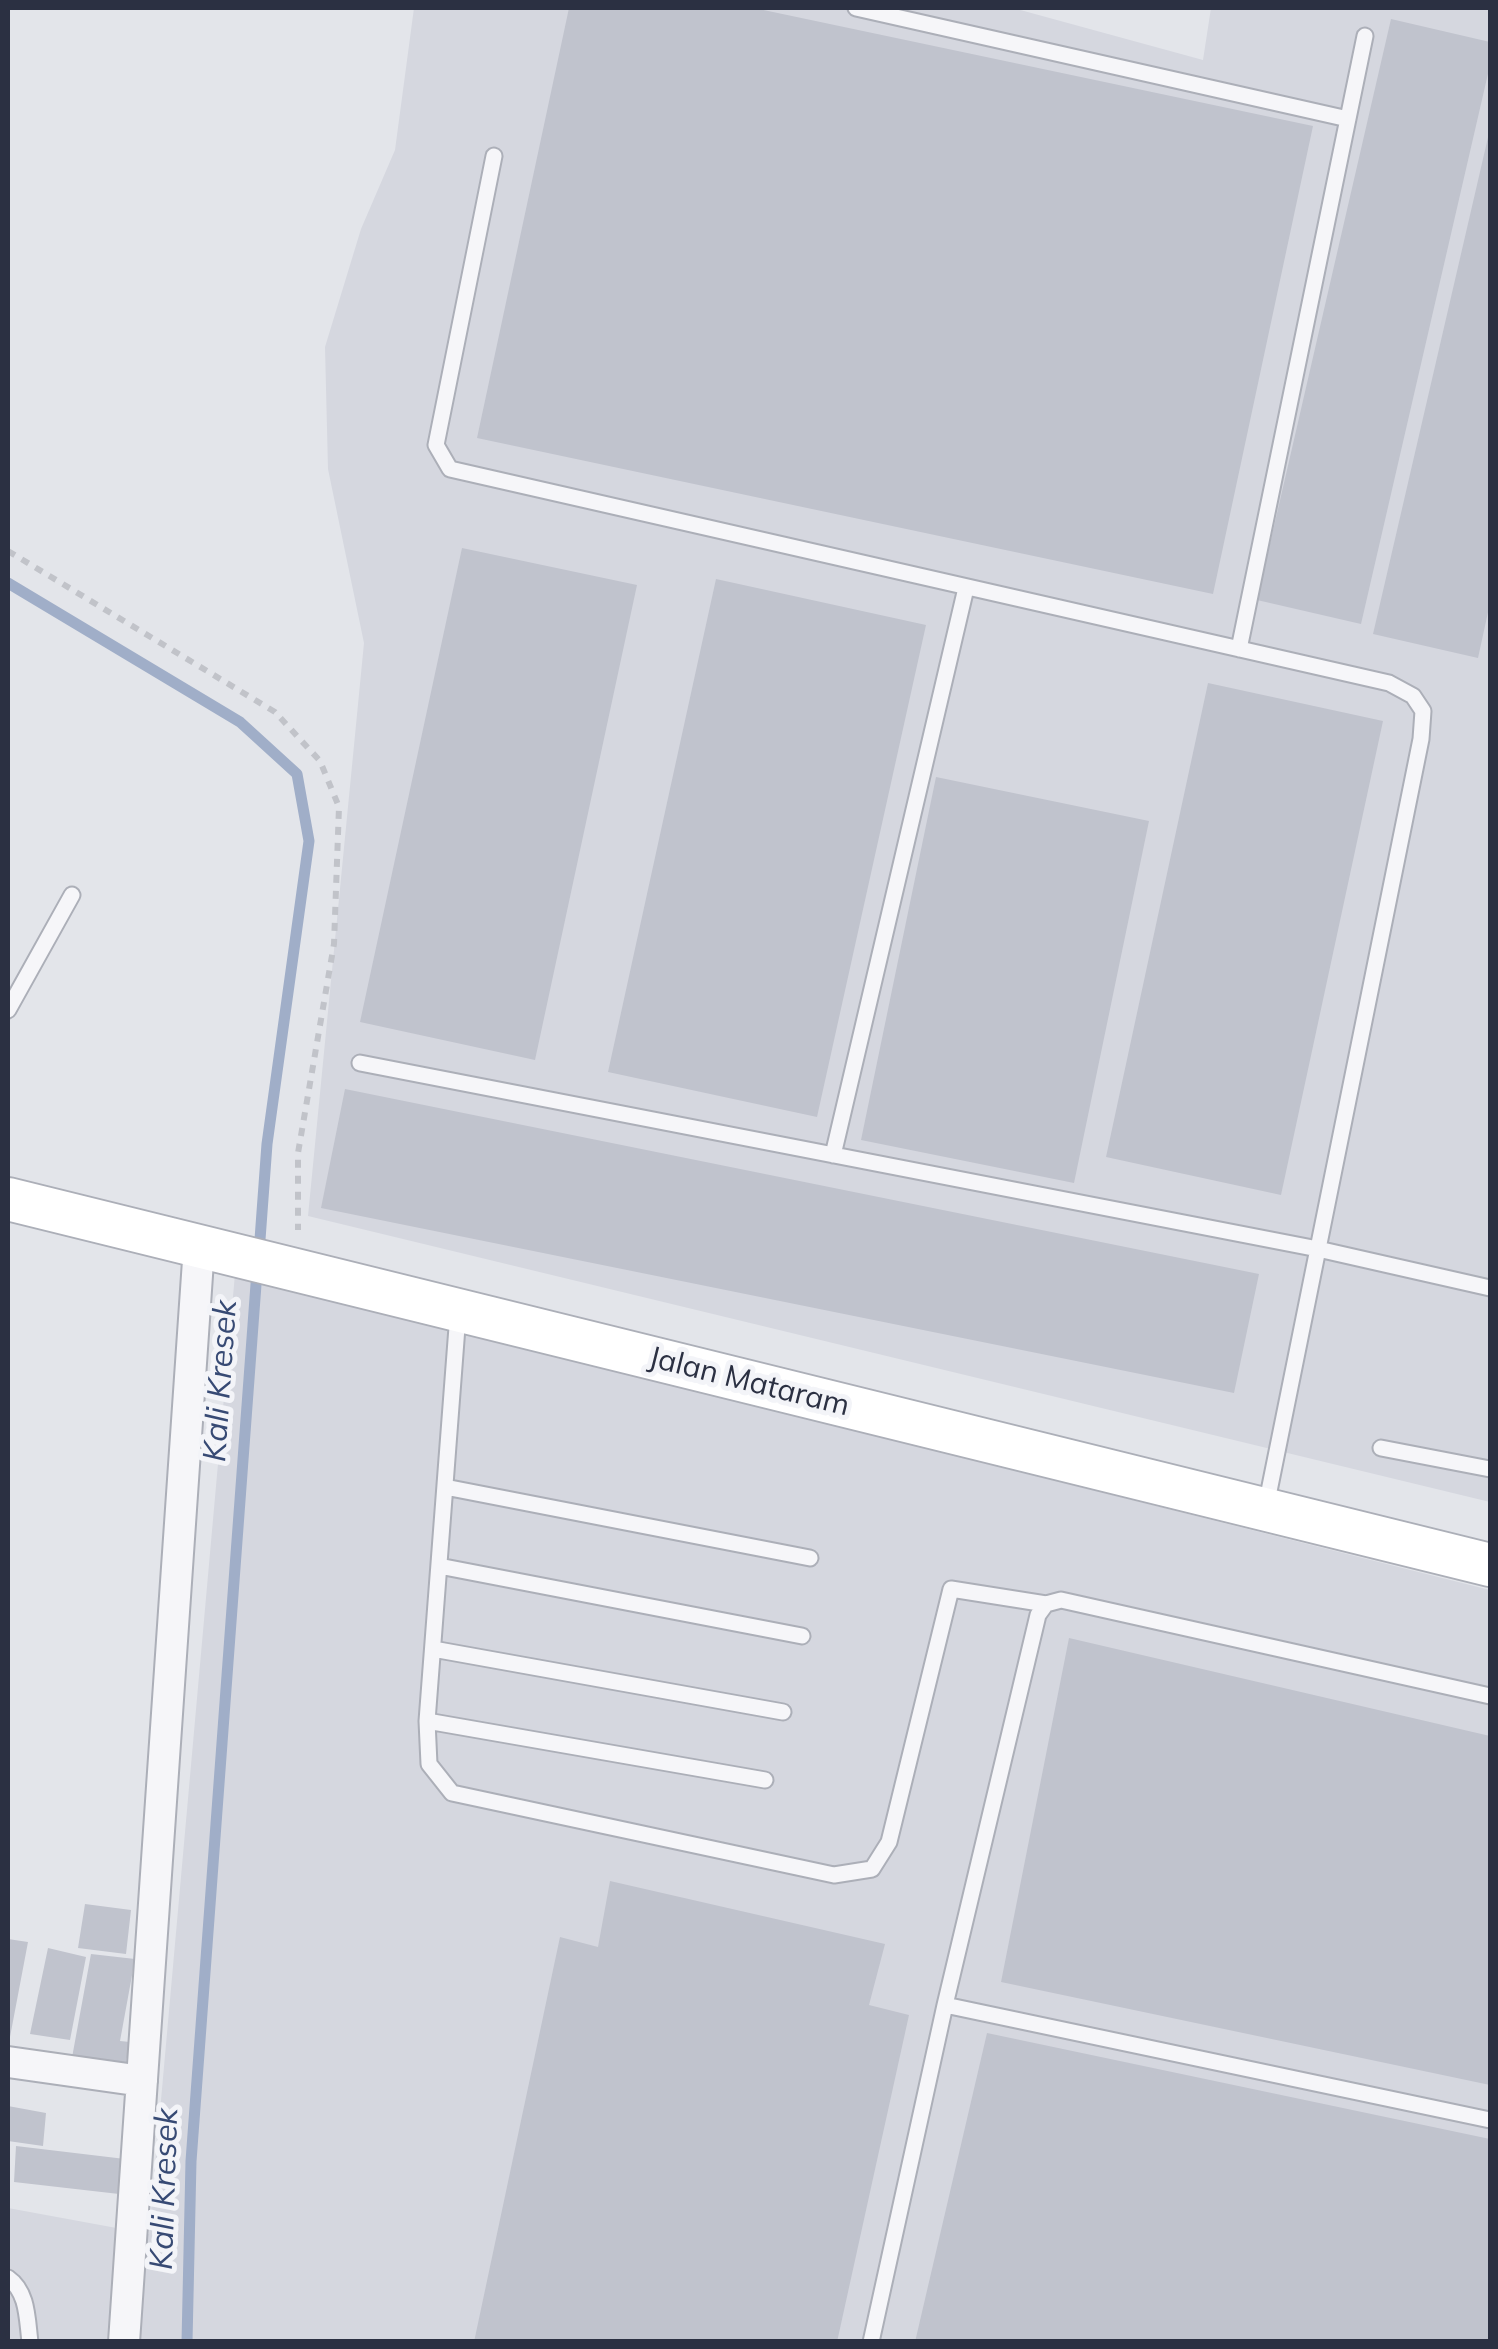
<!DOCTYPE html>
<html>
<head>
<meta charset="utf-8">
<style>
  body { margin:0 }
  #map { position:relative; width:1498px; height:2349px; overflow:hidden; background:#e3e5ea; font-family:Mulish,sans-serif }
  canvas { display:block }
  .frame { position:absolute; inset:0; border:10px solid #2b3042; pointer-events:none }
</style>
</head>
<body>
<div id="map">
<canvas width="1498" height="2349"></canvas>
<div class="frame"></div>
</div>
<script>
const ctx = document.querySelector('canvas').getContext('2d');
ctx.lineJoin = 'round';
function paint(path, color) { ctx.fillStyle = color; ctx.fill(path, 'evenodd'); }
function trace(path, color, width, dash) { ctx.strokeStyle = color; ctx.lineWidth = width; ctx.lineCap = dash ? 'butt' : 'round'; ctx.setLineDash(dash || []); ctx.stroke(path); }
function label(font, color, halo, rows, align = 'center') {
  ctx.font = font + ' Mulish,sans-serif'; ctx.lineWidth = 10; ctx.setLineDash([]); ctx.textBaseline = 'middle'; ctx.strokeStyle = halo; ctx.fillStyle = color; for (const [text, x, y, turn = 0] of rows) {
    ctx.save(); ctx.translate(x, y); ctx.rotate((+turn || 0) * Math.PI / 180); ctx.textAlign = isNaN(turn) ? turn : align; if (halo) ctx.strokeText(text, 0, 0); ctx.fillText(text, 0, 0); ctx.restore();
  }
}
paint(new Path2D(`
  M414,8H1013L1203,60L1211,8L1490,10V1502L308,1216L364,643L328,469L325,347L361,229L395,150Z
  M235,1274L1490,1590V2341H8V2208L149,2234Z`), '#d5d7df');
trace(new Path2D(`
  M8,583L240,722L297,774L309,841L267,1144L259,1253
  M187,2342L191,2161L257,1271`), '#a0aec8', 11);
paint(new Path2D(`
  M569,8H754L1313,126L1213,594L477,438Z
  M1391,19L1490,42V65L1361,624L1257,600Z
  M1489,133L1490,603L1478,658L1373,634Z
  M462,548L637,585L535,1060L360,1022Z
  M716,579L926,625L817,1117L608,1072Z
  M1208,683L1383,721L1281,1195L1106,1157Z
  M936,777L1149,821L1074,1183L861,1140Z
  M345,1089L1259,1274L1234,1393L321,1208Z
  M1069,1638L1490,1736V2085L1001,1982Z
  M610,1881L885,1944L869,2005L909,2015L837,2342H474L560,1937L598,1947Z
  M85,1904L131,1910L126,1954L78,1948Z
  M8,1939L28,1942L10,2037H8Z
  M48,1948L86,1957L70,2040L30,2034Z
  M91,1954L135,1959L120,2041L130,2042L124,2072L71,2063Z
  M987,2033L1490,2139V2342H915Z
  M8,2106L46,2113L43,2146L8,2141Z
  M16,2146L125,2159L119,2194L14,2182Z`), '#c0c3cd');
const service = new Path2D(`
  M856,8L1348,119
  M494,156L436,445L450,469L1389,683L1413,696L1423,711L1421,739L1266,1506
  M1239,649L1365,36
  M8,1010L72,895
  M360,1063L1318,1249L1490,1288
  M833,1155L966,588
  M458,1314L427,1721L429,1764L452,1793L834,1875L872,1869L889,1842L951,1589L1046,1604
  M1381,1448L1490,1469
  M445,1487L810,1558
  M439,1566L802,1636
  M433,1649L783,1712
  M427,1721L765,1780
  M945,2005L1490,2120
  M8,2278C28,2292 27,2319 30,2342
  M871,2342L945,2005L1038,1615L1046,1604L1061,1600L1490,1696`);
const minor = new Path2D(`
  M8,2062L142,2081
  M124,2342L199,1246`);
const secondary = new Path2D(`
  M8,1199L1490,1565`);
trace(service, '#acafb8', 19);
trace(minor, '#acafb8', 34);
trace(secondary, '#acafb8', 46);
trace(new Path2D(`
  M8,551L275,712L320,761L339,807L334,944L298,1153V1230`), '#c1c3c9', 6, [8, 8]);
trace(service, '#f6f6f9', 15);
trace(minor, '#f6f6f9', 30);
trace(secondary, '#fff', 42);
label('30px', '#2b3042', '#f3f4f8', [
  ["Jalan Mataram",749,1382,14]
]);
label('italic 32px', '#374a74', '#f3f4f8', [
  ["Kali Kresek",221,1381,-86],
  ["Kali Kresek",165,2189,-88]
]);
</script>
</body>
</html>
